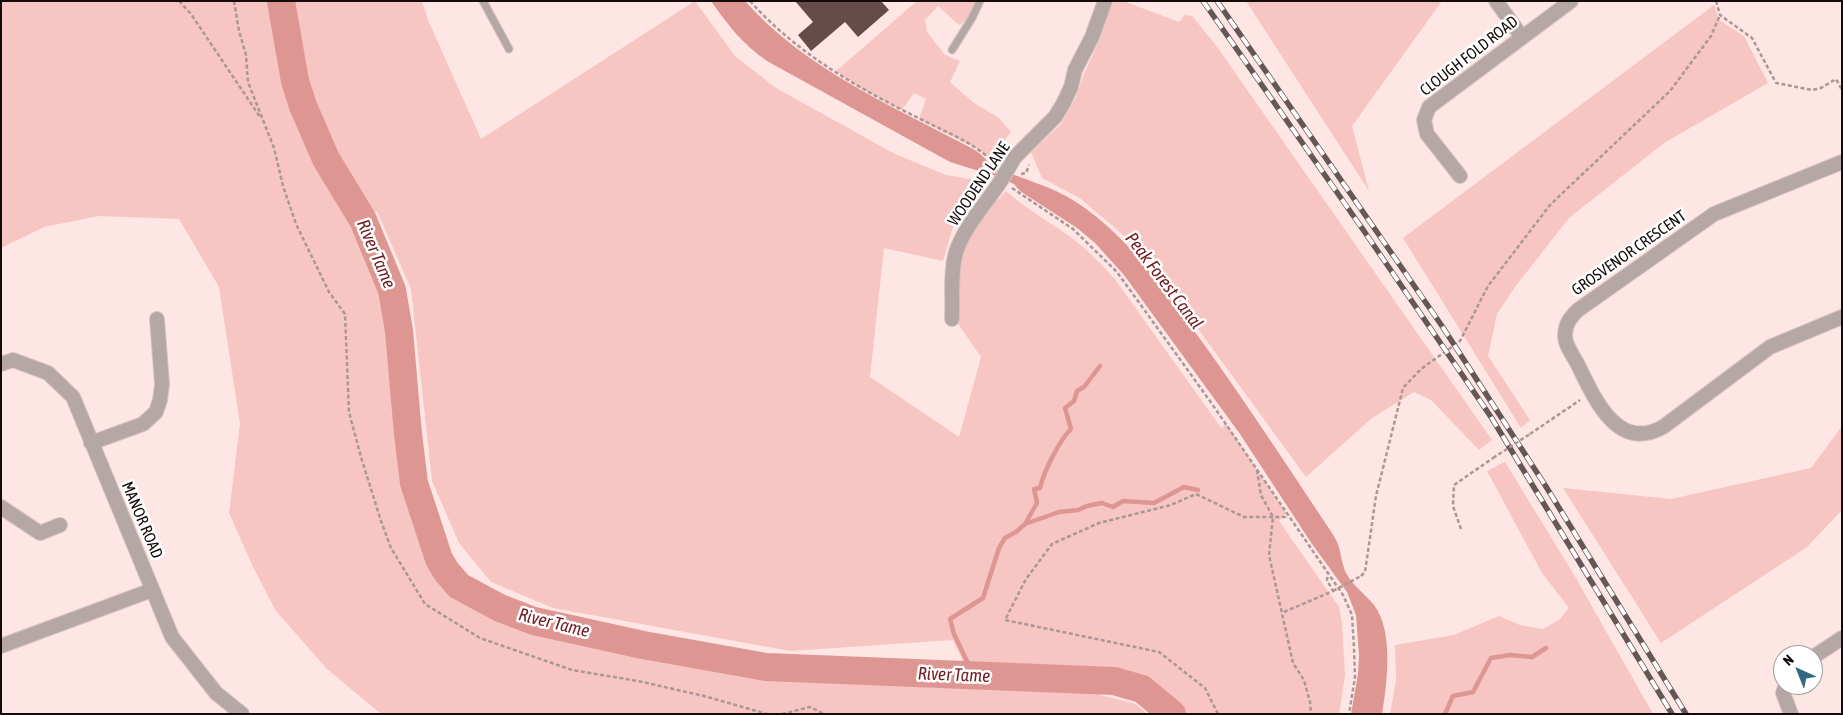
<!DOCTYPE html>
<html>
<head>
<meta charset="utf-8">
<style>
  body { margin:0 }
  #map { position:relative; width:1843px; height:715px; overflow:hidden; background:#fee6e4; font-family:"Asap Condensed",sans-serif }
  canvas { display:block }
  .frame { position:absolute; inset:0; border:2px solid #140b0a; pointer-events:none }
  .north { position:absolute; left:1773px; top:645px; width:50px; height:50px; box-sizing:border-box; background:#fff; border:1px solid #a19d9d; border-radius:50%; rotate:316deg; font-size:14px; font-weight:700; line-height:20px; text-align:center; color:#140b0a }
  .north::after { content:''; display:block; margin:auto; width:18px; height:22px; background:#326883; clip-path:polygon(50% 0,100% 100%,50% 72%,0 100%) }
</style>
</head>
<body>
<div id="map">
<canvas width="1843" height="715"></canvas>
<div class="frame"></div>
<div class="north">N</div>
</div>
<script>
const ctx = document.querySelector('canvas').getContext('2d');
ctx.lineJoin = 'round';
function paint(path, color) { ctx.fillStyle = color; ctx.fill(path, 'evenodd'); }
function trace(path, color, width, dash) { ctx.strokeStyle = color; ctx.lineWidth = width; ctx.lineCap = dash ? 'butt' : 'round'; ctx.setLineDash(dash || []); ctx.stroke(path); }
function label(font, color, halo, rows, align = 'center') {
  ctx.font = font + ' "Asap Condensed",sans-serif'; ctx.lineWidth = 5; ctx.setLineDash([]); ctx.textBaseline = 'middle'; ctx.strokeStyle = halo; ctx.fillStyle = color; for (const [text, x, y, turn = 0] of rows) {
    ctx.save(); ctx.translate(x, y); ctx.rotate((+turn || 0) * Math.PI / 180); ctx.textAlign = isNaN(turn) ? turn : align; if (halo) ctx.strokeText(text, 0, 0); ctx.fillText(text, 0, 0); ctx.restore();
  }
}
paint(new Path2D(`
  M1,1H422L428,20L481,139L695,1L735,56L776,88L895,154L946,175L986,182L955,220L943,261L884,248L870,377L959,437L981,357L952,315L956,252L990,197L997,201L1006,191C1025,208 1048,221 1069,236C1086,248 1100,263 1114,278L1222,429L1225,422L1286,513L1279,521L1339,607L1342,623L1345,675L1339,714H1172L1142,689L1114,681L970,676L953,640L790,651L553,608L491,582L459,543L432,481L411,289L377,211L365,224L392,290L399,331L408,434L414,483L439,559L453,580L475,595L513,614L534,621L643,645L766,667L834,670L831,681L1092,693L1136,704L1147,714H381L326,668L276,611L253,567L229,513L240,424L219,287L179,219L99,216L44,227L1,248Z
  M917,1H980L969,18L959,25L938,6L925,20L927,32L945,55L960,61L950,82L974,103L999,118L1011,132L990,159L978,149L919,119L926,99L914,93L902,110L862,89L836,71Z
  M1106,1H1123L1179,22L1185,15L1192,16L1215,44L1492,440L1479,450L1431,400L1414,392L1372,418L1306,477L1150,263L1122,234L1081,199L1042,178L1031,152L1061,124L1076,97L1084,74L1100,39Z
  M1246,1H1442L1352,126L1369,191Z
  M1714,5L1719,20L1744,36L1768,83L1664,143L1569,218L1515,287L1497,314L1488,356L1530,420L1521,428L1403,238Z
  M1842,426V510L1807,547L1661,643L1563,488L1671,499L1811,468Z
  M1505,462L1573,573L1653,714H1390L1396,680L1395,645L1454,635L1499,616L1520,625L1543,629L1559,620L1569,608L1542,573L1487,471Z`), '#f7c5c2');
paint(new Path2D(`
  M711,1H745C806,70 893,106 973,149C981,153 987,162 995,166C1021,180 1051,185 1076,202C1124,233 1159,282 1192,328C1239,392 1282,458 1326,524C1330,530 1335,537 1338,544C1341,553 1342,565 1346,573C1353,586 1365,594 1374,605C1394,631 1387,684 1382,714H1351L1358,674L1359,655L1356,615L1347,592L1312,544L1240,434L1124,275L1095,243L1077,228L1020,191L1014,184L982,170L979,171L950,162L767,61C743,45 727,24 711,1Z`), '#de9693');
trace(new Path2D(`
  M1025,524L1059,512L1078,510L1087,506L1102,503L1113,507L1123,501L1154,503L1184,487L1198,490
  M974,676L954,634L950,619L983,598L999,548L1005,538L1016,532L1025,524L1037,503L1034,489L1040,488C1044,471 1059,441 1071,429L1065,408L1074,401L1077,391L1084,387L1100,366
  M1445,714L1453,696L1473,692L1491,658L1510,655L1532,657L1546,648`), '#de9693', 4.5);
trace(new Path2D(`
  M281,1L295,81L303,106L326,159L363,220L392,290L399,331L408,434L414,483L439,559L446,571L459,586L500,608L534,621L643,645L766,667L1114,681L1142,689L1172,714`), '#de9693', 28);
paint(new Path2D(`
  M795,1H881L889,10L858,37L845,22L811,51L798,35L813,22Z`), '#654c4b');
const service = new Path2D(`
  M483,1L509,49
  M952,50L972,18L980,1`);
const minor = new Path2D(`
  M1496,1L1522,37
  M1015,157L1055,117L1063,104L1071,87L1075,70L1092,37L1105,1
  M1842,162L1714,214L1578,310C1570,318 1565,324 1565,336C1565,346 1575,358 1579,367C1595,400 1618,452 1663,427L1770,347L1842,317
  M1460,176L1427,134L1424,120L1429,107L1571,1
  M952,319C953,297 950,273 956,252C965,225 987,203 1002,179
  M1,364L13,360L48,373L73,397L172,637L216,693L242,714
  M91,443L143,424L156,412L160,400L162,384L157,319
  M1,507L40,533L60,525
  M1,646L152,590
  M1813,657L1842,638
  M1786,685L1783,693L1791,714`);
trace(service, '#d9c3c1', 9);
trace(minor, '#d9c3c1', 16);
trace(new Path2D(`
  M179,1L191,14L260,117
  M234,1L239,31L246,55L248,82L274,148L283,186L296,224L329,292L345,314L349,412L361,457L381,521L391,548L425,604L480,638L572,670L638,681L704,696L767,714
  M750,1C806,64 883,101 957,137C964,141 971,144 977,149C984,153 989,159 996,162
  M1716,1L1720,15L1752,38L1776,83L1812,90L1821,88L1836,79L1842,90
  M1021,174L1026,173L1029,165
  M1012,188L1073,229L1117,272L1210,401L1343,595L1352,615L1354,648L1355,677L1349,714
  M1530,434L1580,400
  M1257,470L1261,495L1273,517L1269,555L1293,663L1304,680L1310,702L1311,714
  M1461,529L1453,506L1454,485L1493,458
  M1361,576L1365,572L1376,496L1403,388L1421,369L1460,341L1488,286L1550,205L1670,91L1711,36L1720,15
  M1284,612L1333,591L1327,580L1328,573
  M782,714L810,707L824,714
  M1218,714L1205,688L1159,652L1005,620L1026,579L1052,544L1099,523L1171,505L1196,494L1244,517H1285L1286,513`), '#aa9796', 2.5, [4, 2.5]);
trace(service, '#b4a7a6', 7);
trace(minor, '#b4a7a6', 14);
const rail = new Path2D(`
  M1203,1L1364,231L1491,417L1672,714
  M1217,1L1442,326L1545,485L1686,714`);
trace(rail, '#655756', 5.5);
trace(rail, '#fff', 4, [11]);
const minorBridge = new Path2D(`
  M1002,179L1015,157`);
trace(minorBridge, '#d9c3c1', 16, []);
trace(new Path2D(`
  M1493,458L1530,434
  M1333,591L1361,576`), '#aa9796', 2.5, [4, 2.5]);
trace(minorBridge, '#b4a7a6', 14);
label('16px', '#140b0a', '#fff', [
  ["CLOUGH FOLD ROAD",1469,56,-38],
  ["WOODEND LANE",979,184,-56],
  ["GROSVENOR CRESCENT",1629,253,-35],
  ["MANOR ROAD",142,520,67]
]);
label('italic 18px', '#711c21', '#fff', [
  ["River Tame",376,254,67],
  ["Peak Forest Canal",1164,281,53],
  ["River Tame",554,623,14],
  ["River Tame",954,675,2]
]);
</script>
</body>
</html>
